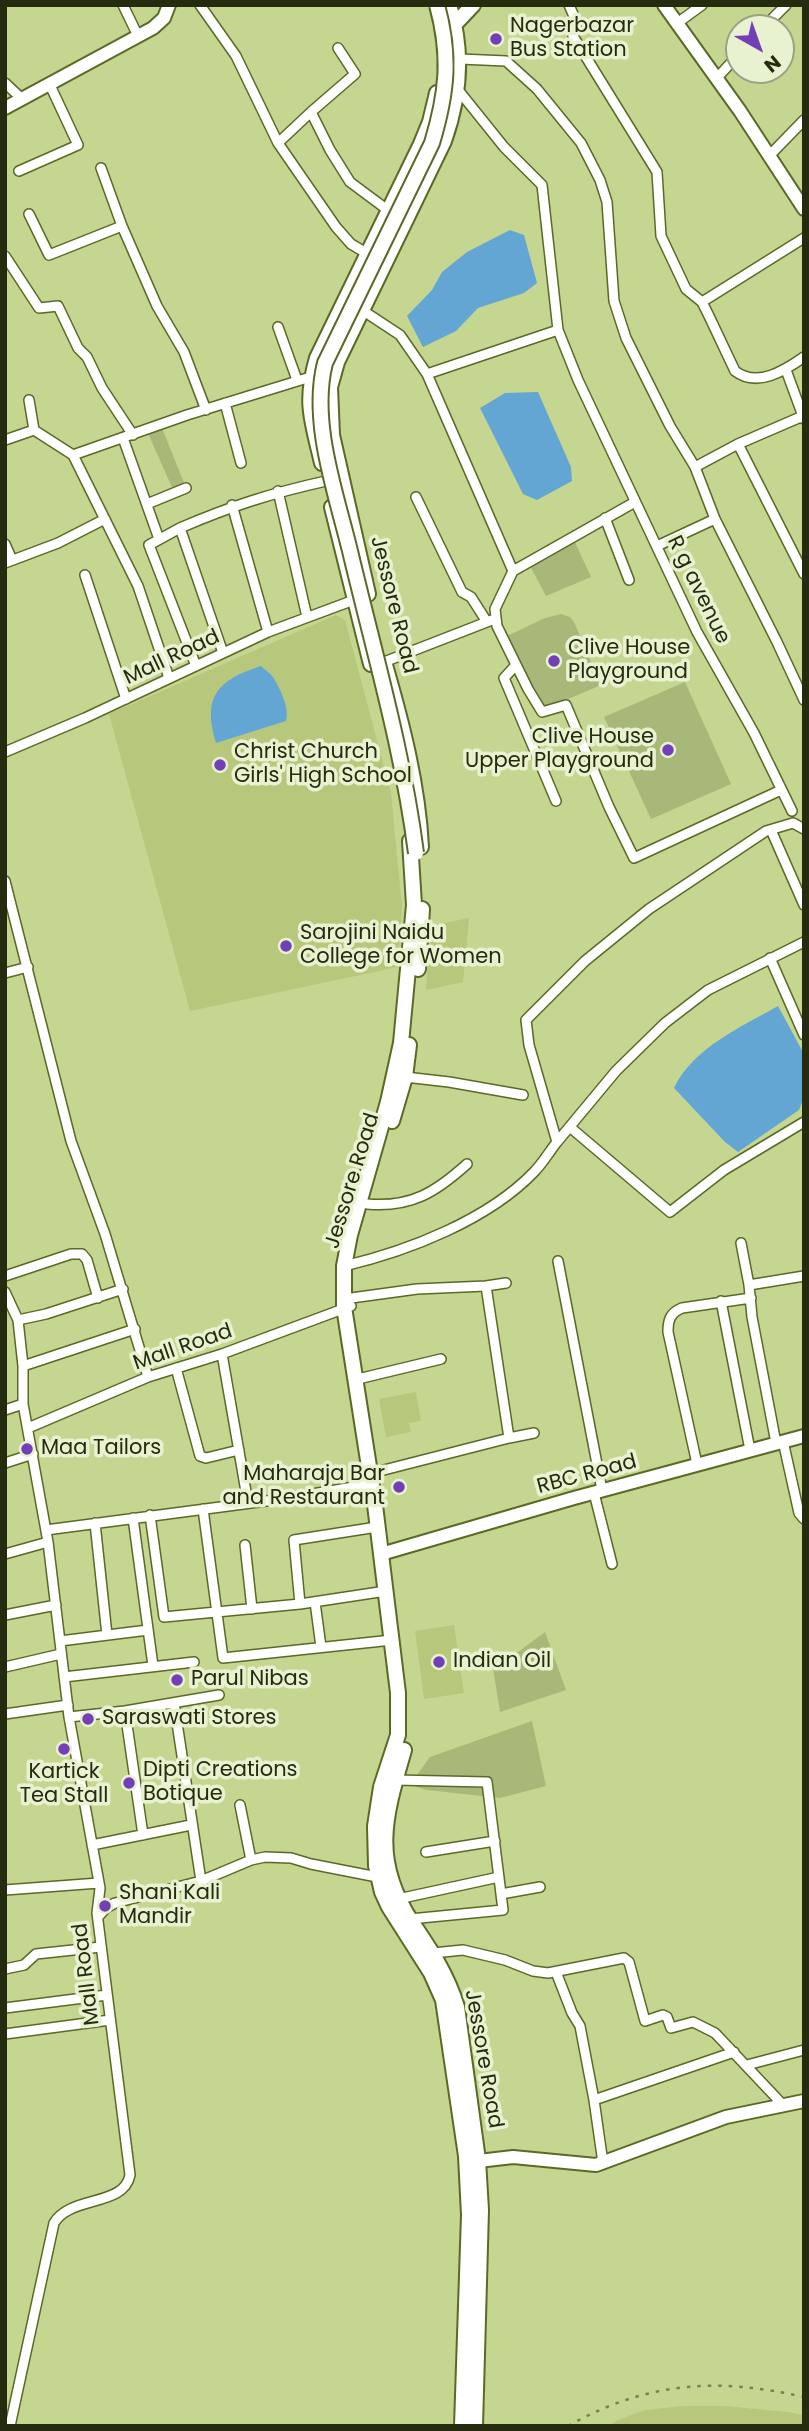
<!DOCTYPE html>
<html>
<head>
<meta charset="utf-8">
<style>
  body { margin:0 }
  #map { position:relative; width:809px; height:2431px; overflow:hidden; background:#c4d690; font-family:Poppins,sans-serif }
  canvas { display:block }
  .frame { position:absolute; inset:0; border:7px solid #252b0f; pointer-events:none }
  .north { position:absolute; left:725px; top:14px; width:70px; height:70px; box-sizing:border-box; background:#e9f2d0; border:2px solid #9ba283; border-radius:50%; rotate:140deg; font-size:19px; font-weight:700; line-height:28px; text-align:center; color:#252b0f }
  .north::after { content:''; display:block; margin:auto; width:24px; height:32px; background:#733fb6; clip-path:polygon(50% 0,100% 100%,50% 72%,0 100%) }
</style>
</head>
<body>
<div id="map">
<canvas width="809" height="2431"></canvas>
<div class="frame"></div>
<div class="north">N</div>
</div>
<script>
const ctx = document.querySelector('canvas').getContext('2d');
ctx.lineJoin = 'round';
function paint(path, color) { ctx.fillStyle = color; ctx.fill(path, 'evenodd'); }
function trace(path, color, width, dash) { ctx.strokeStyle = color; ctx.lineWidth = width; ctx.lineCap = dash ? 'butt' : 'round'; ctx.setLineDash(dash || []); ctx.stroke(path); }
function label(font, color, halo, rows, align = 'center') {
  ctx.font = font + ' Poppins,sans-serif'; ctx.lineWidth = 7; ctx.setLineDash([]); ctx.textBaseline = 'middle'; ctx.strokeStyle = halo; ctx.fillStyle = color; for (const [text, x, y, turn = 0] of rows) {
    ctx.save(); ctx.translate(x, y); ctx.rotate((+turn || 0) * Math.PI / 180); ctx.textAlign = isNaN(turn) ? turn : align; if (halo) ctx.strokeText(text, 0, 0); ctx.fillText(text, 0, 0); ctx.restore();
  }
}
paint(new Path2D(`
  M336,615L345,620L391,793L402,906L398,967L190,1011L109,714Z
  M469,918L463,982L426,990L430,926Z
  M416,1392L421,1421L409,1423L411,1432L386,1437L379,1399Z
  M454,1625L464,1693L424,1699L415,1631Z
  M682,2406H725L787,2412L804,2415V2426H609L618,2420L645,2410Z`), '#b7c87d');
paint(new Path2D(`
  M162,428L186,488L175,494L147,431Z
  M572,536L591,577L546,596L528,562Z
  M561,614L570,617L574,622L601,685L545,709L505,637L545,618Z
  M685,682L731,784L651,819L604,717Z
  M545,1632L566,1690L500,1712L493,1668L503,1657L518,1652Z
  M532,1721L546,1786L500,1798L427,1790L410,1785L430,1757Z`), '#a8b878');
paint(new Path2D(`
  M510,230L524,235L537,283L524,293L478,308L456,331L423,347L407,316L432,290L442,272L467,252Z
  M538,392L571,467L572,481L537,500L523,494L480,408L505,393Z
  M261,666C264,669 270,673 273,677C280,688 290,709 286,721L216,743C202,697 217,680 261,666Z
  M778,1006L804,1054V1097L799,1110L738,1152L725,1142L674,1088C693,1048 741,1027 778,1006Z`), '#64a6d3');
const street = new Path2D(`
  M123,5L138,36
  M200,5L236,56L278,143L336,227L351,244L368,254
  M569,5L577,23L573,36L657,172L661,236L686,289L702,302L709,316L735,371C757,388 784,371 804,357
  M676,24L702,5
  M763,28L786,5
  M338,48L355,74L311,112L330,150L350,182L389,211
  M460,59L506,61L537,89L581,143L600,180L607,202L614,301L626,338L670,426L695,467L715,519L777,642L804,700
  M716,79L739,54
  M5,83L21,98
  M455,86L504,147L542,185L558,330L578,380L697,632L754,733L792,811
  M278,143L311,112
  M769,156L804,120
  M101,168L122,226
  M19,171L78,145L49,83
  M29,214L49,255L122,226L157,306L184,352L206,410
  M5,256L39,308L58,306L78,348L87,357L102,388L133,435
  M702,302L804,238
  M362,310L400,335L427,374L513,571
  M278,327L297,380
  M786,370L804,419
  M427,374L558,330
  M29,400L34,430
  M225,403L241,463
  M123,438L159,539
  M5,440L34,430L73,455L187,415L317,375
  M738,444L804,574
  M73,455L138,586L169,678
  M695,467L738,444L803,416
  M278,491L307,617
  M416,497L462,592L471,597L487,622
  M635,502L513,571L495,609L497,626L528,689L542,712L566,705L609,807L634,858L781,790
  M147,504L186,488
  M232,505L268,632
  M605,518L629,580
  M180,528L149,545L196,666
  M5,544L12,560
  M657,546L715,519
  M5,563L58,543L105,519
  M85,575L126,699
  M223,653L180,528C231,506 272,493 326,481
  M384,662L492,620
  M516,665L504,678L556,801
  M5,752L85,718L268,632L354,600
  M771,830L804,905
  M5,881L71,1141L105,1234L148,1377
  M770,958L804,1035
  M5,973L28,967
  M405,1077L449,1082L523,1095
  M571,1128L670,1212L724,1170L804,1122
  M557,1142L616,1071L665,1023L708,990L804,942
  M367,1204C411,1208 436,1192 467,1164
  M741,1243L749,1285
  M558,1261L602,1490
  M344,1266C408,1251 488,1220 534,1172C543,1163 549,1152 557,1142L529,1045L526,1020L585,961L649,909L766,831L793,823L804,829
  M5,1276L71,1254H82L87,1260L98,1298
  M486,1286L506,1283
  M5,1292L18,1320L23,1366V1404L48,1542L69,1717L100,1888L97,1913L130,2175C124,2207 71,2195 54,2223L10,2426
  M344,1299L417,1289L486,1286L509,1438L376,1472
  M721,1301L750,1450
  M18,1320L46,1314L123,1289
  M222,1354L248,1503
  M23,1366L135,1329
  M176,1368L200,1456L206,1458L239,1450
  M362,1378L441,1359
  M5,1410L23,1404
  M28,1428L148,1377L222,1354L351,1306
  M509,1438L534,1433
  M783,1441L799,1513L804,1519
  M776,1443L752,1317L749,1285L804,1276
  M5,1463L33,1454
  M697,1464L668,1332C668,1320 670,1313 682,1308L751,1298
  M594,1493L612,1564
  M203,1509L223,1658L392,1640
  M150,1515L164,1617L300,1604L386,1591
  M133,1518L153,1666
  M95,1523L107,1635
  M46,1530L289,1498L371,1484
  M245,1545L252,1609
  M5,1554L48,1542
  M315,1602L321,1647
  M300,1604L294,1540L377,1527
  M5,1615L56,1605
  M60,1641L148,1630
  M5,1667L61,1654
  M64,1677L194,1662
  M174,1703L201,1881
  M125,1711L143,1835
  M5,1714L68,1705
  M69,1717L125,1711L219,1695
  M395,1780L487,1782L503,1910L410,1919
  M240,1805L251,1860
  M92,1845L191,1825
  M426,1852L495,1841
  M5,1890L99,1883
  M501,1894L540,1887
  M398,1899L499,1877
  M98,1917L106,1908L115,1903L201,1881L251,1860L265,1857L291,1858L311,1864L372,1876H381
  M433,1953L463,1950L505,1960L533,1971L548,1973L624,1958L629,1962L645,2021L663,2015L667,2017L671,2028L693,2022L715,2033L784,2106
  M5,1969L24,1965L36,1954L101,1947
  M556,1972L572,2013L580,2026L594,2100L603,2163
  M5,2008L107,1995
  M5,2034L110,2020
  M747,2065L804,2050
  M594,2100L734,2052`);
const secondary = new Path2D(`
  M664,5L740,111L804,209
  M5,108L153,28L164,18L169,5
  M381,1554L574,1498L804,1436
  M470,2162L513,2157L596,2165L726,2117L804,2101`);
const primary = new Path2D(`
  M448,27L455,24L473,5
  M322,463C312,420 304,403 317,358L421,144L430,122L437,93
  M332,507L371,664
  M368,594L332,435L330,387L337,362L444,141C460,96 464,52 449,5
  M385,665C402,724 418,785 421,847
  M410,841L414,905L401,1043L388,1102L350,1235L344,1266V1307L375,1505L398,1693V1735L381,1787L375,1826L376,1866L382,1892L389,1907L431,1973L443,2000L466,2156L469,2215L462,2426
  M418,969L422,909
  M392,1121L405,1077L409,1045
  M404,1750C385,1816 371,1859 411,1921C430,1949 447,1974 457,2007L478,2160L481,2210L475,2426`);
trace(street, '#5b6926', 12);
trace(secondary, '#5b6926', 16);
trace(primary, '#5b6926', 18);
trace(street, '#fff', 9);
trace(secondary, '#fff', 12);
trace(primary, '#fff', 14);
trace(new Path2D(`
  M568,2426C646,2382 717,2377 804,2397`), '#768251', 2.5, [3.5, 7]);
const primaryBridge = new Path2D(`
  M416,853C403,751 374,652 350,551C336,493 310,422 325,363L432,143C447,93 451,56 437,5`);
trace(primaryBridge, '#5b6926', 18, []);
trace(primaryBridge, '#fff', 14);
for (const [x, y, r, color] of [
  [496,39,7,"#733fb6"],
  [554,661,7,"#733fb6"],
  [668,750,7,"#733fb6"],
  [220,765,7,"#733fb6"],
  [286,946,7,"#733fb6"],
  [27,1449,7,"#733fb6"],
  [399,1487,7,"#733fb6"],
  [439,1662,7,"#733fb6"],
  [177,1680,7,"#733fb6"],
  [88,1719,7,"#733fb6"],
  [64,1749,7,"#733fb6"],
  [129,1783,7,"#733fb6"],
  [105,1906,7,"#733fb6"]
]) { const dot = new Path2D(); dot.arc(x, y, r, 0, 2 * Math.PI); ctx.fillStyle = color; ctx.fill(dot); trace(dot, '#e9f2d0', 2.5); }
label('21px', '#252b0f', '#e9f2d0', [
  ["Nagerbazar",510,27],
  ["Bus Station",510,51],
  ["Clive House",568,649],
  ["Playground",568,673],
  ["Clive House",654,738,"right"],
  ["Upper Playground",654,762,"right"],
  ["Christ Church",234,753],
  ["Girls' High School",234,777],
  ["Sarojini Naidu",300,934],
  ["College for Women",300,958],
  ["Maa Tailors",41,1449],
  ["Maharaja Bar",385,1475,"right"],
  ["and Restaurant",385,1499,"right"],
  ["Indian Oil",453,1662],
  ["Parul Nibas",191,1680],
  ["Saraswati Stores",102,1719],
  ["Dipti Creations",143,1771],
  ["Botique",143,1795],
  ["Kartick",64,1773,"center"],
  ["Tea Stall",64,1797,"center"],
  ["Shani Kali",119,1894],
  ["Mandir",119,1918]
], 'left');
label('21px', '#252b0f', '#e9f2d0', [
  ["R g avenue",698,590,64],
  ["Jessore Road",393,605,76],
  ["Mall Road",172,658,-25],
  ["Jessore Road",353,1181,-73],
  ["Mall Road",183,1348,-19],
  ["RBC Road",587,1475,-15],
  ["Mall Road",87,1974,-97],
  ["Jessore Road",483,2059,80]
]);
</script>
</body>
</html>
